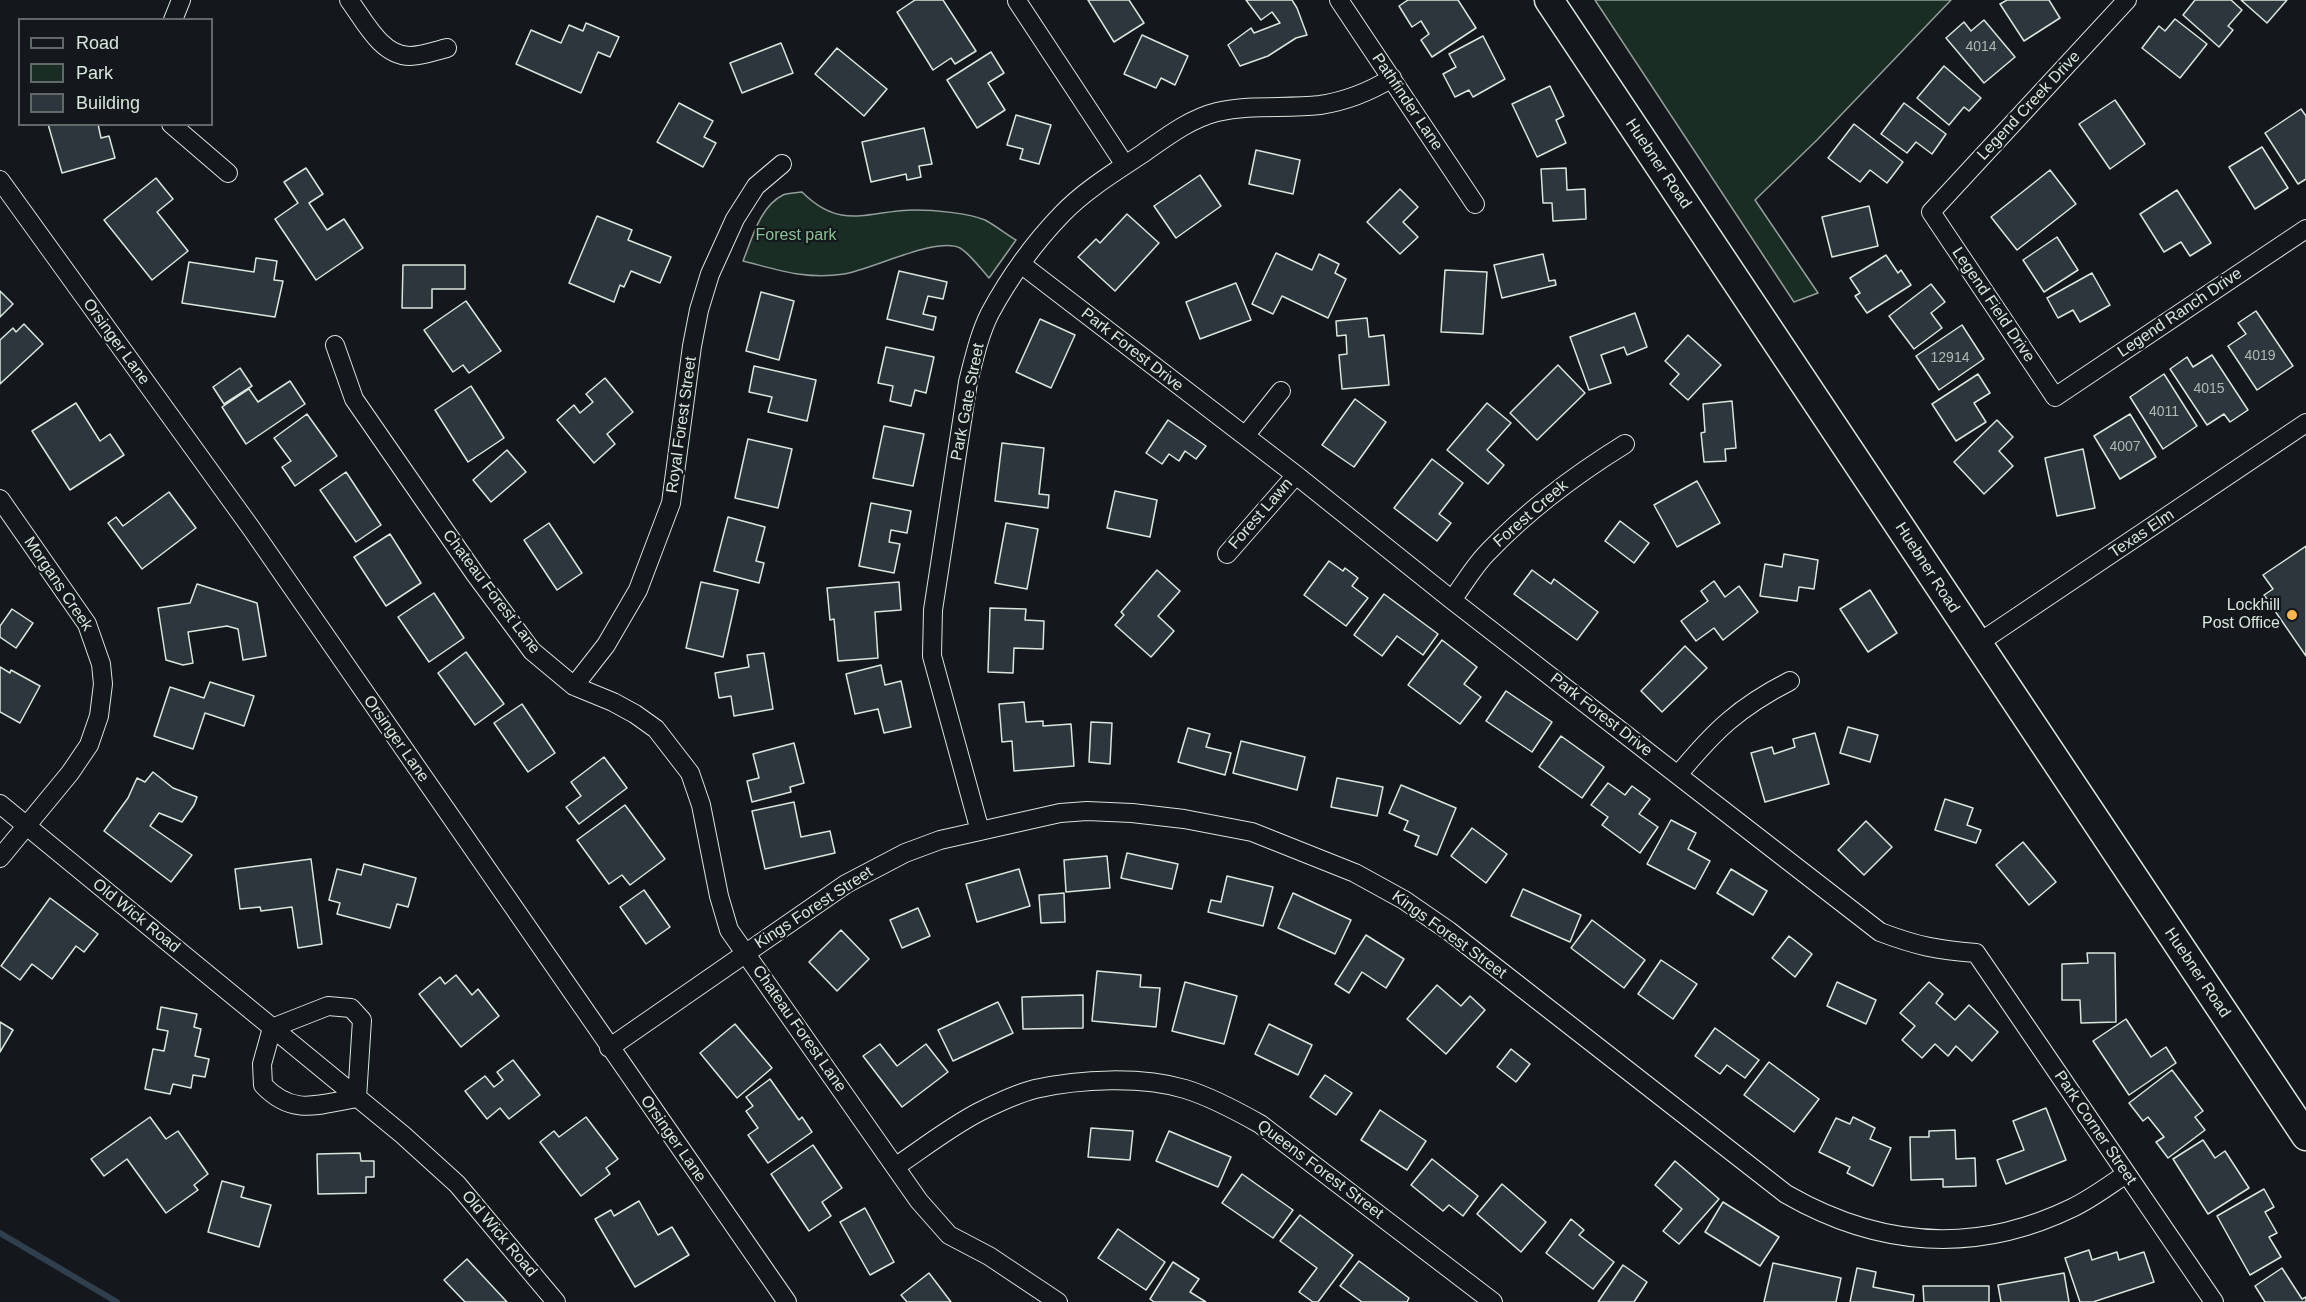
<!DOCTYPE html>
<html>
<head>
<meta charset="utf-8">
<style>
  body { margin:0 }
  #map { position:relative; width:2306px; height:1302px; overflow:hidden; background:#14181c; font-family:Arial,sans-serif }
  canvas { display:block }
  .legend { position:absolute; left:18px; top:18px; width:195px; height:108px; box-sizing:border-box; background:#14181c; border:2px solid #626a69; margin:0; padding:8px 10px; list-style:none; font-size:18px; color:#d8e6dc }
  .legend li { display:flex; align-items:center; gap:12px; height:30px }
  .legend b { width:30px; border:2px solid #626a69 }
</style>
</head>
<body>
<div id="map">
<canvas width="2306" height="1302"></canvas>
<ul class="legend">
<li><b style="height:8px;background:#14181c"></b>Road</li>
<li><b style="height:16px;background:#1a2d24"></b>Park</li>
<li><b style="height:16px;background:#2c363c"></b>Building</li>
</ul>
</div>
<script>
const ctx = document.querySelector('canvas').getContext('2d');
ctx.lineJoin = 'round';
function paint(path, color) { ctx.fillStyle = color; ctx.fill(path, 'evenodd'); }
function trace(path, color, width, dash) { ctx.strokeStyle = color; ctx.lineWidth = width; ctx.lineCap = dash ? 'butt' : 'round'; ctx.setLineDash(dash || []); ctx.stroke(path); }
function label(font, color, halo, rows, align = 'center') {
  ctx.font = font + ' Arial,sans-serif'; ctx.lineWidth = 4.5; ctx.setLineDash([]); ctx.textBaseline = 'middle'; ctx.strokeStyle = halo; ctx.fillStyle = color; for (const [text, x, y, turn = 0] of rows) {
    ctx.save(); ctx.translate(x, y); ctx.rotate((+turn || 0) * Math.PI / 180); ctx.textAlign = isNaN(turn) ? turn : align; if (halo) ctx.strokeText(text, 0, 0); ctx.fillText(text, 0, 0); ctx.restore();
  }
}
const green = new Path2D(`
  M1595,0H1951L1817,140L1755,200L1818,293L1794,302Z
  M802,192C842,232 869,210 915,210C934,210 968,213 985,220C996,226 1006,234 1016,240L989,278C981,269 970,254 960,248C937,236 871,270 844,274C806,280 779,270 743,261C752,239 760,206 783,195C788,193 796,193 802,192Z`);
paint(green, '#1a2d24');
trace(green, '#939e99', 1.5);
trace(new Path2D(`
  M0,1233L117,1302`), '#2f3f4d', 6);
const building = new Path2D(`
  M915,0H943L976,51L955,64L951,58L933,70L897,12Z
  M1088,0H1129L1144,23L1114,42Z
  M1246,0H1292L1297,8L1307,35L1296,38L1268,56L1240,66L1228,45L1251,28L1254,33L1280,23L1272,12L1261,20Z
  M1408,0H1458L1476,28L1432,57L1421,40L1429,34L1421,21L1412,27L1399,6Z
  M2007,0H2049L2060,18L2024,41L2000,4Z
  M2195,0H2231L2242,10L2228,26L2233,30L2219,47L2183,15Z
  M2241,0H2287L2267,23Z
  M2175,19L2207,44L2180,78L2142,48L2159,26L2165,31Z
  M1984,20L2015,57L1984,83L1946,38L1964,22L1971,31Z
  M586,23L619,37L610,57L598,52L581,93L516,64L531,30L561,43L569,25L583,31Z
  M1142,35L1188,56L1175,85L1161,78L1156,88L1124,74Z
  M1483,36L1505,79L1473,97L1469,90L1455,97L1443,74L1456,67L1449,54Z
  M781,43L793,73L742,93L730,63Z
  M837,48L887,89L864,116L815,74Z
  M991,52L1004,73L988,83L1005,110L977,128L947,80Z
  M1944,66L1981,98L1969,111L1964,107L1949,125L1917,98Z
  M1550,86L1564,116L1556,120L1566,143L1537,157L1512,104Z
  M2115,100L2145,144L2110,169L2079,124Z
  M679,103L713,121L704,137L716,143L703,167L657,142Z
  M1904,103L1946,134L1932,154L1916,142L1907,153L1881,134Z
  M2301,109L2306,116V179L2298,184L2265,133Z
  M1016,115L1051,125L1039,164L1020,159L1023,149L1007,145Z
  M48,124H98L101,138L109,136L115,158L62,173Z
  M1854,124L1903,162L1887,183L1870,170L1860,182L1828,158Z
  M924,128L932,164L919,166L921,177L907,180L906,174L871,182L862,142Z
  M2262,147L2288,188L2255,209L2229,167Z
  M1256,150L1300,160L1293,194L1249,184Z
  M306,168L323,194L309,203L327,230L344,219L363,248L316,280L275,219L298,203L284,182Z
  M1566,168L1567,190L1585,189L1586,219L1553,221L1552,203H1543L1541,169Z
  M2050,170L2076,204L2017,250L1991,217Z
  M1200,175L1221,206L1176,238L1154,206Z
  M156,178L173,199L157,212L188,251L152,280L104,220Z
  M1400,189L1418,207L1403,222L1418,237L1400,254L1367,222Z
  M2177,190L2211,243L2190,256L2181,242L2164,252L2140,214Z
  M1869,206L1878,246L1832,257L1822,217Z
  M1127,214L1159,243L1115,291L1078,257L1096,239L1100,243Z
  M597,216L632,230L628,240L671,257L660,283L631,271L624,287L620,285L614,302L569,283Z
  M2057,237L2078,270L2044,292L2023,260Z
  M1276,253L1312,270L1319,254L1339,264L1335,273L1346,279L1328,318L1282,296L1273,314L1252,304Z
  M1543,254L1549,281L1555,280L1556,285L1502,298L1494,265Z
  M1886,255L1898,273L1901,270L1911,285L1867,313L1855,296L1860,293L1850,278Z
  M256,258L277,261L274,280L283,281L275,317L182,303L189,262L254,272Z
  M403,265H465V289H432V308H402Z
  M1445,270L1487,272L1483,334L1441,332Z
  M899,271L947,282L943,299L928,296L923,314L936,317L933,330L887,319Z
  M2092,273L2110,305L2080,322L2073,310L2058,318L2047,298Z
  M1236,283L1251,320L1200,339L1186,302Z
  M1931,284L1945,302L1931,313L1942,328L1914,349L1889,316Z
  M0,291L13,304L0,317Z
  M761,292L794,301L779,360L746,351Z
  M466,301L501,351L469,373L463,365L453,372L424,330Z
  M2256,311L2293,366L2257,390L2228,346L2246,334L2238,323Z
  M1635,313L1647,347L1627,355L1624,347L1601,355L1611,383L1589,390L1570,337Z
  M1367,318L1369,337L1384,335L1389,385L1342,389L1339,355L1347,354L1346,335L1337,336L1336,321Z
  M1040,319L1075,335L1051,388L1016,372Z
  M24,324L43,344L0,384V340L13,328L16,332Z
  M1962,325L1984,359L1939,390L1916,356Z
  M1688,335L1721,365L1688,400L1670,384L1679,374L1665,361Z
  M886,347L934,357L926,393L915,390L911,406L890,401L893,386L878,383Z
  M2212,355L2248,410L2230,422L2224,414L2207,425L2170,369L2187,357L2193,367Z
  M1558,365L1585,393L1537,440L1510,413Z
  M754,366L816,380L807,421L768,412L772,397L749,392Z
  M240,368L252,386L224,404L213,387Z
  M1978,374L1990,393L1974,403L1986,422L1956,441L1932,404Z
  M2164,374L2197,426L2163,449L2130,397Z
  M605,378L633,412L607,434L615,444L594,463L557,420L574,405L580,413L593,402L586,394Z
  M290,381L305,404L246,444L222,407L249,389L258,402Z
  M471,386L504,438L468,462L435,410Z
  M1355,399L1386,422L1354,467L1322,445Z
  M1732,401L1736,448L1725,449L1726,461L1704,462L1701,433L1705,432L1703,404Z
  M76,403L100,441L110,434L124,455L70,490L32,431Z
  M1487,403L1511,423L1487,450L1504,465L1488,484L1447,450Z
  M307,414L337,456L295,486L282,467L291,461L274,438Z
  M2130,414L2156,457L2120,479L2094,436Z
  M1168,420L1206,446L1196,459L1185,451L1179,461L1169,454L1162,464L1146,453Z
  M1997,420L2013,437L1999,451L2013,466L1984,494L1954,462Z
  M884,426L924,434L913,486L873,478Z
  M748,439L792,449L778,508L735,498Z
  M1002,443L1044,448L1039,494L1049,495L1048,508L995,501Z
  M2083,449L2095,508L2057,516L2045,458Z
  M507,450L526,472L491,502L473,480Z
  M1432,459L1463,483L1439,514L1451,523L1437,541L1394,508Z
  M346,472L381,525L356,542L320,490Z
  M1697,481L1720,523L1677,547L1654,505Z
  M1115,491L1157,500L1150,537L1107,528Z
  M169,492L196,528L142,569L108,523L116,517L123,526Z
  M871,503L911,511L907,533L891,530L889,542L900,544L894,573L859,566Z
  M728,517L765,527L756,561L764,563L759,583L714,571Z
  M1620,521L1649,543L1634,563L1605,541Z
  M549,523L582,573L557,590L524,540Z
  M1006,523L1038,529L1027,589L995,583Z
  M390,534L421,583L386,606L354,557Z
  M2306,546V656L2264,595L2273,589L2263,575Z
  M1784,554L1818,560L1814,589L1799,587L1797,601L1760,596L1765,564L1782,567Z
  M1329,561L1343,571L1345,568L1358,578L1352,586L1368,598L1346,626L1304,595Z
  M1157,570L1180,591L1158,616L1174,631L1151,657L1115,625L1124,615L1121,612Z
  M1532,570L1551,584L1554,579L1598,612L1577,640L1514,594Z
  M1714,581L1725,597L1739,586L1758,612L1723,640L1714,628L1696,641L1681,621L1708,601L1701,591Z
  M701,582L738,590L723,657L686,648Z
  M899,582L901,610L875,612L878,658L838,661L834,619L830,620L827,588Z
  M197,584L257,603L266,656L243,660L238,629L227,626L188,632L193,663L183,665L166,660L158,608L190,603Z
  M1870,590L1897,633L1868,652L1840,609Z
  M434,593L464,638L429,662L398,617Z
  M1384,594L1438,634L1423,655L1397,636L1382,656L1354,635Z
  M990,608L1026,609L1025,620L1044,621L1043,649L1014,648L1013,673L988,672Z
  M12,609L33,623L16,648L0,637V626Z
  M1442,640L1477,667L1464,684L1481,697L1460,724L1408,685Z
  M1685,646L1707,668L1662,712L1641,691Z
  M466,652L504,704L475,725L438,673Z
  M764,653L773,709L734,716L731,696L719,698L715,673L749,667L747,655Z
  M881,665L885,685L901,681L911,727L884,733L878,709L855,714L846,674Z
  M0,667L10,673L11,670L40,686L20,723L0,712Z
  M210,682L254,696L244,726L205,713L193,749L154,736L170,687L204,698Z
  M1506,691L1552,722L1532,752L1486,721Z
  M1024,702L1026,722L1043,721V726L1071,724L1074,766L1014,771L1012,741L1002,742L999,704Z
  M522,704L555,753L528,772L494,723Z
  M1091,722L1112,723L1110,764L1089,762Z
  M1848,727L1878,735L1870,762L1840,753Z
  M1188,728L1210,734L1206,747L1231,753L1225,775L1178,762Z
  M1815,733L1829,784L1765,802L1751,753L1772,747L1774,754L1795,747L1793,739Z
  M1561,736L1604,767L1582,798L1539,767Z
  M1241,741L1305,757L1297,790L1233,773Z
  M794,743L804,783L790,787L791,792L752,802L747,781L759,778L753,754Z
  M604,757L627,788L579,824L566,807L581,796L571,782Z
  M153,772L173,788L197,797L194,805L182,822L159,813L150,826L192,855L171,882L104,831L128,798L137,778L145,782Z
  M1337,778L1383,787L1377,816L1331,807Z
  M1608,783L1625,795L1632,786L1650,799L1639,814L1658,827L1640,853L1602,825L1608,817L1591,805Z
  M1401,785L1456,808L1437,855L1415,846L1419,836L1404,830L1408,821L1389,813Z
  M1945,799L1973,808L1967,825L1981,830L1976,843L1935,830Z
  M794,802L801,837L830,831L835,853L765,869L752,811Z
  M625,805L665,859L630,885L622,875L609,884L577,840Z
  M1671,820L1696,833L1688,849L1710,861L1695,889L1647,864Z
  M1866,821L1892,847L1864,875L1838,850Z
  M1472,828L1507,854L1486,883L1451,856Z
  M2023,842L2056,882L2029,905L1996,865Z
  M1127,853L1178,864L1172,889L1121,878Z
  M1107,856L1110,888L1066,892L1064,860Z
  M311,859L322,944L298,948L292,907L261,911L260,907L240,909L235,869Z
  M364,864L416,878L408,907L397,904L390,928L337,914L340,903L329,900L337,869L361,875Z
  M1019,869L1030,906L977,922L966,884Z
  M1731,869L1767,891L1753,915L1717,893Z
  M1227,876L1273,887L1263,926L1208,912L1211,900L1221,902Z
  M1523,889L1581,915L1570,942L1511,916Z
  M644,890L670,927L646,944L620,907Z
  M1064,893L1065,922L1041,923L1039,895Z
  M1293,893L1351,920L1335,954L1278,928Z
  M50,898L98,934L84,952L76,946L52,979L32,964L20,980L1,966Z
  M918,908L930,936L902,948L890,920Z
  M1592,920L1645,960L1624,988L1571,948Z
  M841,930L869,959L837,991L809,962Z
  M1366,935L1404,959L1386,988L1362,972L1349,993L1335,984Z
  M1789,936L1812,954L1795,977L1772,958Z
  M2087,953H2115L2116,1022L2081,1023L2080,1000H2062V964L2088,963Z
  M1661,960L1697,984L1673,1019L1638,994Z
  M1097,971L1141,975L1140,987L1160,988L1156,1027L1092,1021Z
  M456,975L472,995L478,989L499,1016L461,1047L419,994L440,977L445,984Z
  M1185,982L1237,996L1224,1044L1172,1031Z
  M1837,982L1876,1000L1866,1024L1827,1006Z
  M1929,982L1943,994L1936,1003L1955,1020L1969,1005L1998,1032L1972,1061L1956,1046L1948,1056L1935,1044L1922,1058L1902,1040L1915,1026L1900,1013Z
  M1437,985L1461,1006L1470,996L1485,1010L1446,1054L1407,1019Z
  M1083,995V1028L1023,1029L1022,997Z
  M998,1002L1013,1033L953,1061L938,1030Z
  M161,1007L197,1014L194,1027L201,1029L195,1056L209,1059L205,1077L193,1075L191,1088L173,1084L170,1094L145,1089L153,1049L164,1051L168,1031L157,1029Z
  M2126,1019L2151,1057L2166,1047L2176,1063L2129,1095L2093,1041Z
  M0,1022L13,1030L0,1052Z
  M735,1024L772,1068L737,1098L700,1053Z
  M1269,1024L1312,1045L1298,1075L1255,1054Z
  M1715,1028L1759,1060L1745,1078L1727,1065L1720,1074L1695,1056Z
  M880,1044L897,1066L926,1044L948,1072L902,1107L863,1056Z
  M1511,1049L1530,1064L1516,1082L1497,1067Z
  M513,1060L540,1095L509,1119L500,1108L487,1119L465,1091L485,1076L494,1087L503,1080L497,1072Z
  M1769,1062L1819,1099L1794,1132L1744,1095Z
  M2172,1070L2203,1111L2195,1117L2205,1130L2168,1158L2156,1142L2164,1137L2148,1117L2143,1121L2129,1103Z
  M1325,1075L1352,1093L1336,1115L1310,1097Z
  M770,1079L799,1120L802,1117L812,1132L768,1163L748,1135L758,1128L746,1111L753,1106L746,1097Z
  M2046,1108L2066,1160L2006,1184L1997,1160L2024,1150L2013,1121Z
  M1380,1110L1426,1141L1407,1170L1361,1140Z
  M150,1117L166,1139L178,1131L208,1174L194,1185L198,1190L166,1213L127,1159L104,1176L91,1159Z
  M586,1117L618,1159L606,1168L610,1174L581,1196L540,1142L554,1131L559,1137Z
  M1853,1117L1875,1128L1870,1139L1891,1148L1873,1186L1847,1173L1850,1167L1819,1152L1836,1118L1850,1124Z
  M1091,1128L1133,1131L1130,1160L1088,1157Z
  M1955,1130L1956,1159L1975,1158L1976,1186L1943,1187V1179L1911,1180L1910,1137H1929V1131Z
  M1169,1131L1231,1157L1218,1187L1156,1161Z
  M2203,1140L2215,1158L2225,1151L2249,1188L2208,1214L2173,1159Z
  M813,1145L842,1188L822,1202L831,1216L809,1231L771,1174Z
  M360,1153L361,1161H374V1177H366V1193L318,1194L317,1154Z
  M1432,1159L1478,1196L1463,1216L1449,1205L1443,1211L1411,1185Z
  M1675,1161L1719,1199L1679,1244L1663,1231L1682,1209L1655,1185Z
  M1242,1174L1293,1210L1273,1238L1222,1203Z
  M222,1181L244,1187L241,1197L271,1205L259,1247L208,1232Z
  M1502,1184L1546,1222L1521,1252L1477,1214Z
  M2264,1189L2274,1207L2265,1212L2277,1233L2269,1237L2281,1257L2250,1275L2217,1216Z
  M639,1201L658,1235L672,1227L689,1255L635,1287L595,1219L611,1210L614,1216Z
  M1723,1202L1779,1237L1760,1266L1705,1232Z
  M865,1208L894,1262L870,1275L840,1222Z
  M1300,1215L1353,1255L1318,1302H1313L1299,1292L1317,1268L1280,1241Z
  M1571,1219L1584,1230L1579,1235L1614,1262L1593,1289L1546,1253Z
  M1118,1229L1165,1262L1146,1290L1098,1258Z
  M2089,1250L2092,1260L2117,1252L2119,1260L2144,1252L2154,1282L2093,1302H2080L2065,1258Z
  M467,1259L507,1302H465L444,1280Z
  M1359,1261L1409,1298L1407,1302H1362L1340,1286Z
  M1173,1262L1199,1279L1190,1292L1206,1302H1154L1150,1299Z
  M1773,1263L1841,1278L1836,1302H1764Z
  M1623,1265L1647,1282L1634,1302H1598Z
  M1857,1268L1876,1272L1873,1287L1914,1295L1913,1302H1850Z
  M2282,1268L2302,1299L2306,1297V1302H2265L2255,1286Z
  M929,1273L951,1302H907L901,1295Z
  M2064,1273L2069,1302H2001L1998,1285Z
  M1923,1286H1989V1302H1924Z`);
paint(building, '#2c363c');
trace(building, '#d8e6dc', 1.5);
const street = new Path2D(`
  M349,0C364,20 381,56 410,56C422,56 435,51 447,48
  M1339,0L1475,204
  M2127,0L1931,212L2055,397L2306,229
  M1017,1L1125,165
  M173,20L181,0
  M171,124L228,173
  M0,180L251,528L787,1302
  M1021,264L1296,475L1452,600L1880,932C1917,946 1937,950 1976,953L2214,1302
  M335,345L354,399L475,574L532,651L574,686L613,702L635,714L656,729L690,773L701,805L719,896L729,930L919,1201L949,1235L989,1256L1058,1302
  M1245,436L1281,391
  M0,499L87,624L101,664L103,684L99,716L89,745L70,773L0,858
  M1227,554L1296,475
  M1452,600C1464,584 1474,566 1488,552C1529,509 1575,475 1625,444
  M1977,644L2306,423
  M574,686L606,645L638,590L671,503L692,346L699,310L710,274L735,219L756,186L782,164
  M1678,775C1714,731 1739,707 1790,681
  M0,804L403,1135L457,1184L556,1302
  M980,831L932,656L933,610L968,382C974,359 979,335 990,313C1009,278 1034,243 1062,214C1085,190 1115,172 1142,154C1165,138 1189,119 1217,112C1252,104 1285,109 1320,105C1347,101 1369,92 1392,78
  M328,1006L351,1008L362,1020L357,1098C319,1104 293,1117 263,1085L262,1064L272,1028Z
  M609,1048L846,884L905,853L940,840L1060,813L1087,811L1132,813L1184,819L1252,832L1355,873L1404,900L1449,931L1786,1194C1878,1247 1975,1255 2072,1208C2091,1199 2108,1186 2126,1174
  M895,1167C922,1149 950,1127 979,1112C997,1103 1016,1094 1035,1089C1080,1079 1141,1076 1185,1089C1211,1097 1237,1111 1260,1124L1493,1302`);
const primary = new Path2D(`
  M1549,0L2306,1136`);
trace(street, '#d8e6dc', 20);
trace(primary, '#d8e6dc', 31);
trace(street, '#14181c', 18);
trace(primary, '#14181c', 28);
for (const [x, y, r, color] of [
  [2292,615,6,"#ffb74d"]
]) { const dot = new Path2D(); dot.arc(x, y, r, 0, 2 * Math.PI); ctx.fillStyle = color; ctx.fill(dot); trace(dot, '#14181c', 2); }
label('14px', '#adbab4', null, [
  ["4014",1981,47],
  ["4019",2260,356],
  ["12914",1950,358],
  ["4015",2209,389],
  ["4011",2164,412],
  ["4007",2125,447]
]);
label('16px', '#d8e6dc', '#14181c', [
  ["Pathfinder Lane",1407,102,56],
  ["Legend Creek Drive",2029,106,-47],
  ["Huebner Road",1658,164,56],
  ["Legend Field Drive",1993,305,56],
  ["Legend Ranch Drive",2180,313,-34],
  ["Orsinger Lane",116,342,54],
  ["Park Forest Drive",1132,350,38],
  ["Park Gate Street",968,402,-79],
  ["Royal Forest Street",682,425,-82],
  ["Forest Lawn",1261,514,-49],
  ["Forest Creek",1531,514,-41],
  ["Texas Elm",2142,534,-34],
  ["Huebner Road",1927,568,57],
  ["Morgans Creek",58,584,56],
  ["Chateau Forest Lane",491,592,53],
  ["Park Forest Drive",1601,715,38],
  ["Orsinger Lane",396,739,55],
  ["Kings Forest Street",814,908,-33],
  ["Old Wick Road",136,916,39],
  ["Kings Forest Street",1449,935,36],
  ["Huebner Road",2197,973,56],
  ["Chateau Forest Lane",799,1029,55],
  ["Park Corner Street",2095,1128,56],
  ["Orsinger Lane",673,1139,55],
  ["Queens Forest Street",1320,1170,37],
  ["Old Wick Road",499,1234,50]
]);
label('16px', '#8ac095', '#14181c', [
  ["Forest park",796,236]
]);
label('16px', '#d8e6dc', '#14181c', [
  ["Lockhill",2280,606],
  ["Post Office",2280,624]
], 'right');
</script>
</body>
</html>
